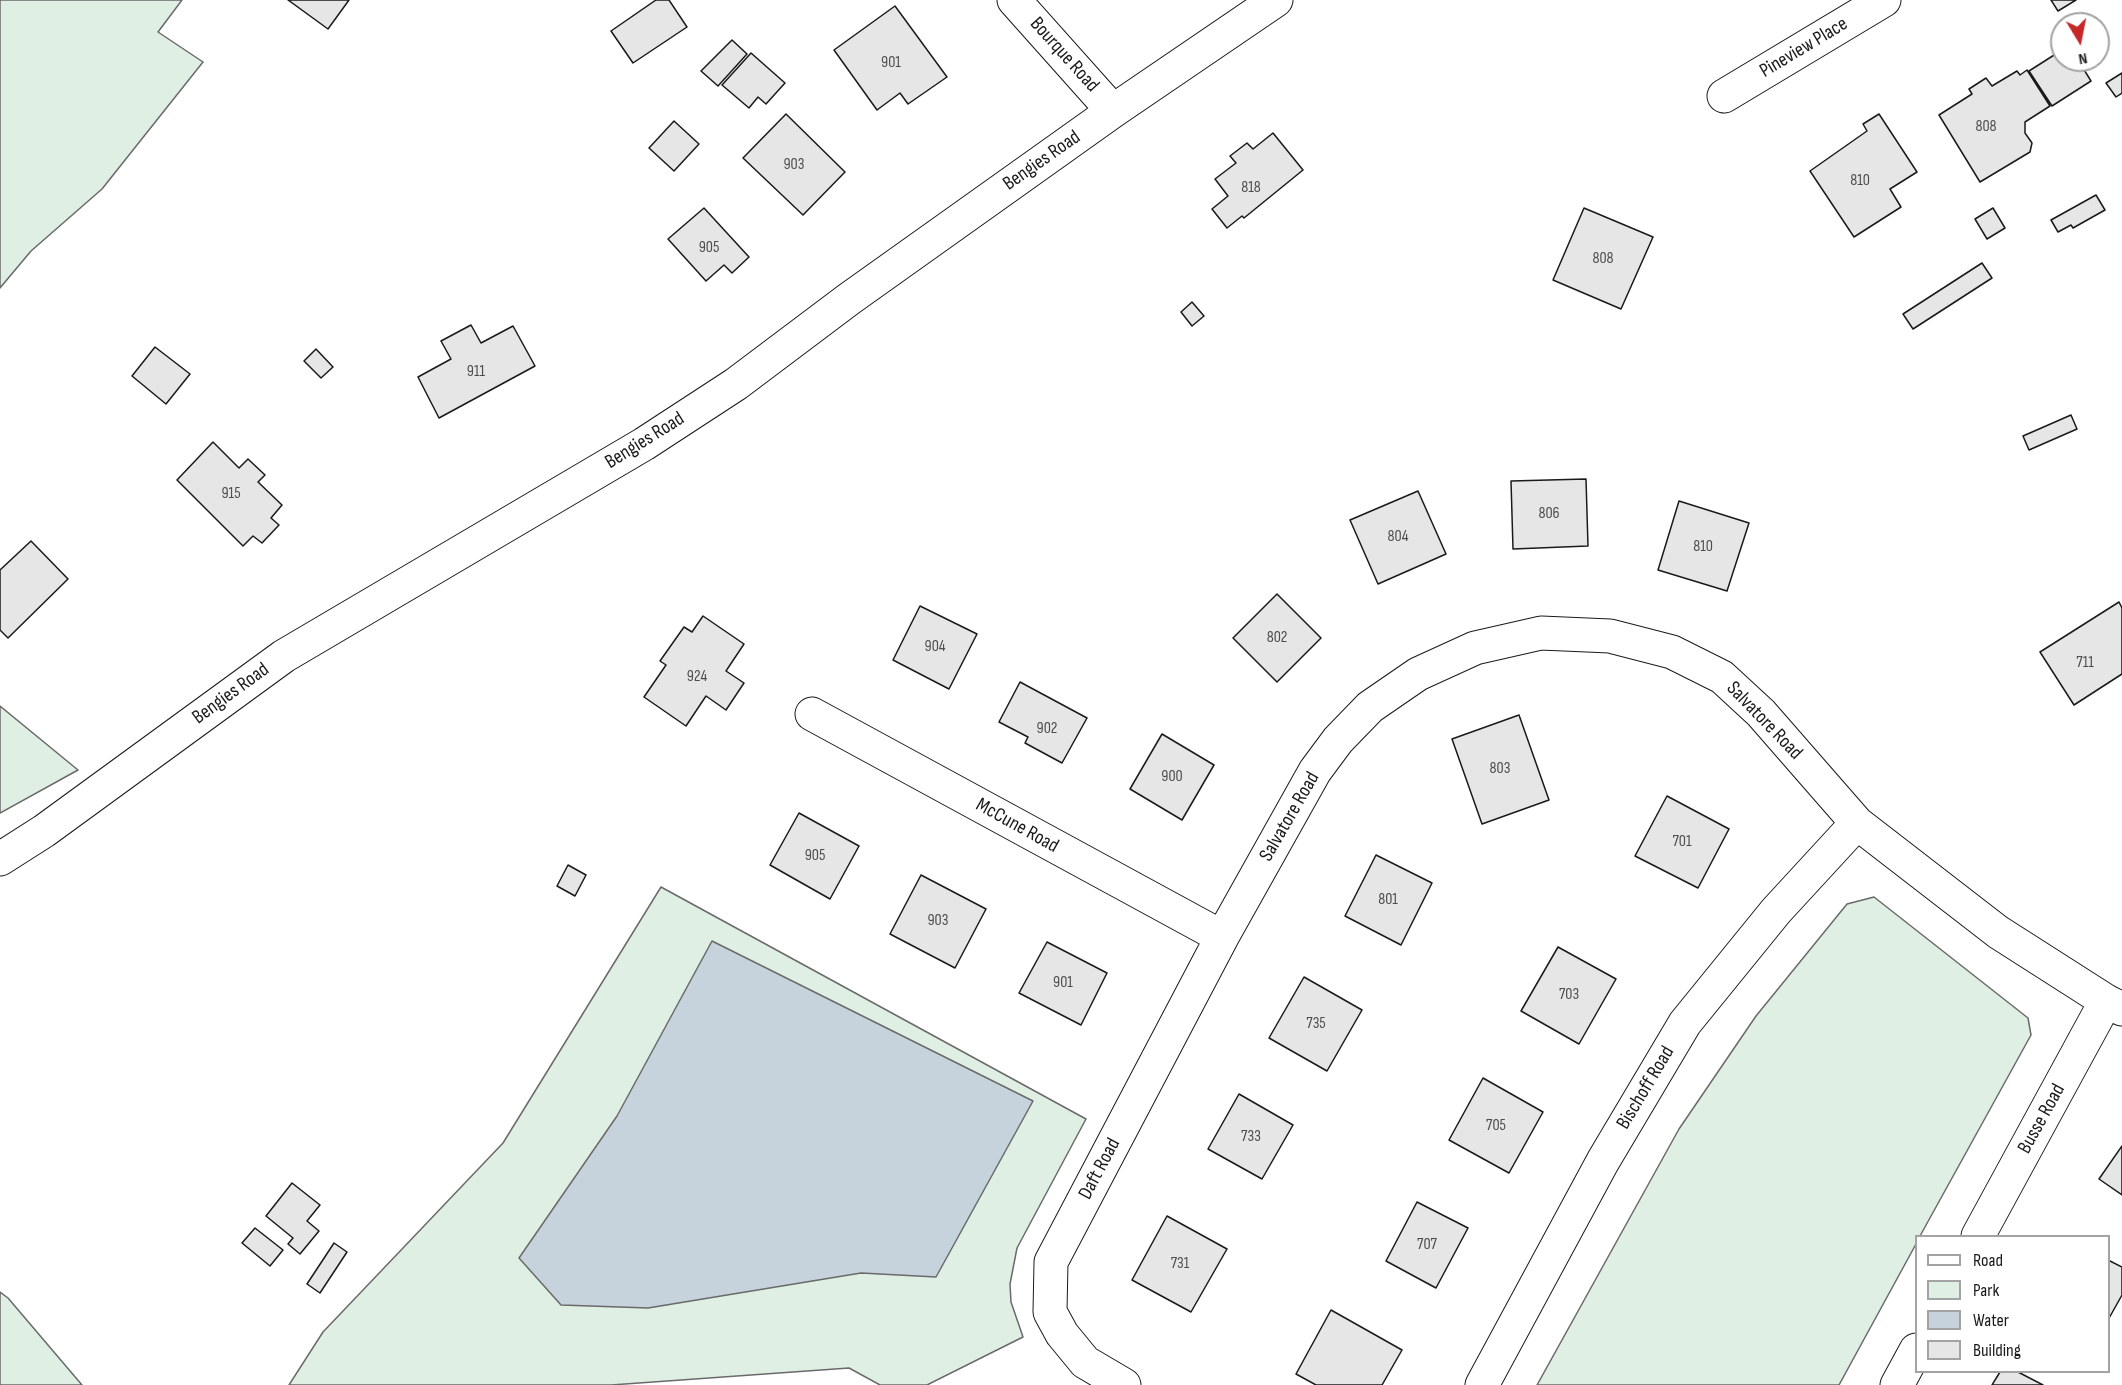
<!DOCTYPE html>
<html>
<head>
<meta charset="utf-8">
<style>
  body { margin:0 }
  #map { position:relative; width:2122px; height:1385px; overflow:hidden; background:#fff; font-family:"Sofia Sans Condensed",sans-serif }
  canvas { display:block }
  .legend { position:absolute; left:1915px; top:1235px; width:195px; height:138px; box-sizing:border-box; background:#fff; border:2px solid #a3a3a3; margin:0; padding:8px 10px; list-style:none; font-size:18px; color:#1a1a1a }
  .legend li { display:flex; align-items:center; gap:12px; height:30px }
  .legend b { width:30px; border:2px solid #a3a3a3 }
  .north { position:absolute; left:2050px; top:12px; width:60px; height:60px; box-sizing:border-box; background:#fff; border:2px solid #a3a3a3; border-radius:50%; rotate:170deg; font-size:16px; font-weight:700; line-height:24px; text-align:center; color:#1a1a1a }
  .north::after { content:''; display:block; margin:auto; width:21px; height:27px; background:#c62828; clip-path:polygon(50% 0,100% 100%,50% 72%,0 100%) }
</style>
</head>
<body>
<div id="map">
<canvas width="2122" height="1385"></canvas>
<ul class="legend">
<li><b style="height:8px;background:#fff"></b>Road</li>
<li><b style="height:16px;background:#e0efe3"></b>Park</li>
<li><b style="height:16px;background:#c6d2dc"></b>Water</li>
<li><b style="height:16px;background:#e6e6e6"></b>Building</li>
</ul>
<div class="north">N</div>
</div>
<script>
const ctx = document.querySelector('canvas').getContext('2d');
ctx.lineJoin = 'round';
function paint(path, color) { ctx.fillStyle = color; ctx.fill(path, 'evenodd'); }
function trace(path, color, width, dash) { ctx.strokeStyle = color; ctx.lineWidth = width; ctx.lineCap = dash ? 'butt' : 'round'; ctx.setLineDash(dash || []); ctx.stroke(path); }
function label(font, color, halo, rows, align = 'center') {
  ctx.font = font + ' "Sofia Sans Condensed",sans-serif'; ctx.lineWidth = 4.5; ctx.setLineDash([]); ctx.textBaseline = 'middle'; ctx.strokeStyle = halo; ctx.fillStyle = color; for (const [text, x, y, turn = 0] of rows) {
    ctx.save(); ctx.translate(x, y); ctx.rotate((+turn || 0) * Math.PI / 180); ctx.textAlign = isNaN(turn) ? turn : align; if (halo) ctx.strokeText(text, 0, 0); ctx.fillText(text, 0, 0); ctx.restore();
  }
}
const green = new Path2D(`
  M0,0H182L158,32L203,62L102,189L31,251L0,288Z
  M0,706L78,770L0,813Z
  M661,887L1086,1119L1017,1248L1010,1284L1011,1302L1023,1337L927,1385H880L849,1368L611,1385H289L323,1332L503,1143Z
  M1874,897L2028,1018L2031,1035L1920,1236H1916V1244L1839,1385H1537L1679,1129L1756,1016L1847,904Z
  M0,1292L8,1298L82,1385H0Z`);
paint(green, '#e0efe3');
trace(green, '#6a6a6a', 1.5);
const water = new Path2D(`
  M712,941L1033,1101L936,1277L861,1273L648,1308L561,1305L519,1258L617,1116Z`);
paint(water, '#c6d2dc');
trace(water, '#6a6a6a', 1.5);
const building = new Path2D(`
  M288,0H349L328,29Z
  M656,0H669L687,27L633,63L611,31Z
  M2051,0H2076L2058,11Z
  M895,6L947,77L908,104L900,93L877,110L834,50Z
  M732,40L747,54L718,86L701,71Z
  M2062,50V60H2078L2091,81L2052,106L2029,71Z
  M751,53L785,83L766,104L758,97L749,108L722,85Z
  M2027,70L2050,106L2025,122V133L2032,143L2030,152L1980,182L1939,115L1972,94L1969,89L1986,78L1992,86L2017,71L2020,75Z
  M2122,73V93L2116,97L2106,83Z
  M786,114L845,172L803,215L743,158Z
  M1879,114L1917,172L1890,189L1901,207L1854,237L1810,171L1867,131L1863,124Z
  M674,121L699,144L674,171L649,148Z
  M1273,133L1303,170L1244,218L1242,216L1227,228L1212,209L1228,196L1215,179L1236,163L1230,156L1247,143L1253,149Z
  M2096,195L2105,210L2073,228L2071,225L2058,232L2051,220Z
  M704,208L749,257L732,273L724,265L706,281L668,239Z
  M1584,208L1653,237L1621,309L1553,280Z
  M1993,208L2005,228L1987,239L1975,219Z
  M1982,263L1992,278L1913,329L1903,314Z
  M1192,302L1204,316L1192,326L1181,312Z
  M471,325L481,343L513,326L535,366L439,418L418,377L451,359L441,341Z
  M155,347L190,374L166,404L132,376Z
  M316,349L333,367L321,378L304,361Z
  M2071,415L2077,429L2029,450L2023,436Z
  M213,442L239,468L248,459L265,475L258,482L282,505L271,518L279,525L262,543L253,536L243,546L177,480Z
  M1586,479L1588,546L1513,549L1511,481Z
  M1418,491L1446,554L1378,584L1350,520Z
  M1679,501L1749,523L1727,591L1658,570Z
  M31,541L68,579L8,638L0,630V570Z
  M1277,594L1321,638L1277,682L1233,638Z
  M2119,602L2122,608V674L2074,705L2040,652Z
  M920,606L977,634L949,689L893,660Z
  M703,616L744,644L726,671L744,683L726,710L706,696L686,726L644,697L666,665L660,661L684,627L692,632Z
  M1020,682L1087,718L1062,763L1025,743L1028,737L999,722Z
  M1519,715L1549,800L1482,824L1452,739Z
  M1162,734L1214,765L1182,820L1130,789Z
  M1667,796L1729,829L1698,888L1635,856Z
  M799,813L859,846L830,899L770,865Z
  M1376,855L1432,883L1401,945L1345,916Z
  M568,865L586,875L575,896L557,886Z
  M921,875L986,909L955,968L890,934Z
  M1047,942L1107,973L1081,1025L1019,993Z
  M1558,947L1616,979L1579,1044L1521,1011Z
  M1304,977L1362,1010L1327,1071L1269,1038Z
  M1483,1078L1543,1112L1509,1173L1449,1140Z
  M1239,1094L1293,1125L1262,1179L1208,1149Z
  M2122,1146V1195L2099,1179Z
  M292,1183L320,1205L307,1221L319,1231L300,1254L288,1244L293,1238L266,1216Z
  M1417,1202L1468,1228L1436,1288L1386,1261Z
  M1167,1216L1227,1249L1191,1312L1132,1280Z
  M255,1228L283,1250L270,1266L242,1243Z
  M334,1243L347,1252L320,1293L307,1284Z
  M2108,1260L2122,1267V1295L2108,1320Z
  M1331,1310L1402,1350L1382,1385H1316L1296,1374Z
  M2000,1372H2018L2043,1385H1992Z`);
paint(building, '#e6e6e6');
trace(building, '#1a1a1a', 1.5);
const minor = new Path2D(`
  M1014,0L1113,111
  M1724,96L1884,0
  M812,714L1222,937
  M0,859L44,831L284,656L644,444L736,384L849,299L1113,111L1276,0
  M1978,1236L2106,1001
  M1124,1385L1085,1362L1062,1334L1050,1312L1051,1262L1222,937L1315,771L1338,740L1370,707L1418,674L1475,648L1541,633L1610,636L1672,652L1722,677L1761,713L1857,823L1998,932L2106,1001L2122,1009
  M1482,1385L1603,1161L1685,1023L1776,911L1857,823
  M1897,1385L1916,1350`);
trace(minor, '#1a1a1a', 35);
trace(minor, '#fff', 33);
label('16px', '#4d4d4d', null, [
  ["901",891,63],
  ["808",1986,127],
  ["903",794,165],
  ["810",1860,181],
  ["818",1251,188],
  ["905",709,248],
  ["808",1603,259],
  ["911",476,372],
  ["915",231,494],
  ["806",1549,514],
  ["804",1398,537],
  ["810",1703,547],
  ["802",1277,638],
  ["904",935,647],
  ["711",2085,663],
  ["924",697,677],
  ["902",1047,729],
  ["803",1500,769],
  ["900",1172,777],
  ["701",1682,842],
  ["905",815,856],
  ["801",1388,900],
  ["903",938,921],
  ["901",1063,983],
  ["703",1569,995],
  ["735",1316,1024],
  ["705",1496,1126],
  ["733",1251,1137],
  ["707",1427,1245],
  ["731",1180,1264]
]);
label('20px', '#1a1a1a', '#fff', [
  ["Pineview Place",1804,48,-31],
  ["Bourque Road",1064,55,48],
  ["Bengies Road",1042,161,-35],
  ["Bengies Road",645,441,-32],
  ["Bengies Road",231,694,-36],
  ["Salvatore Road",1764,721,46],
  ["Salvatore Road",1290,817,-60],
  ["McCune Road",1017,826,29],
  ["Bischoff Road",1646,1088,-59],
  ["Busse Road",2042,1119,-61],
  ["Daft Road",1100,1169,-62]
]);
</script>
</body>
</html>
